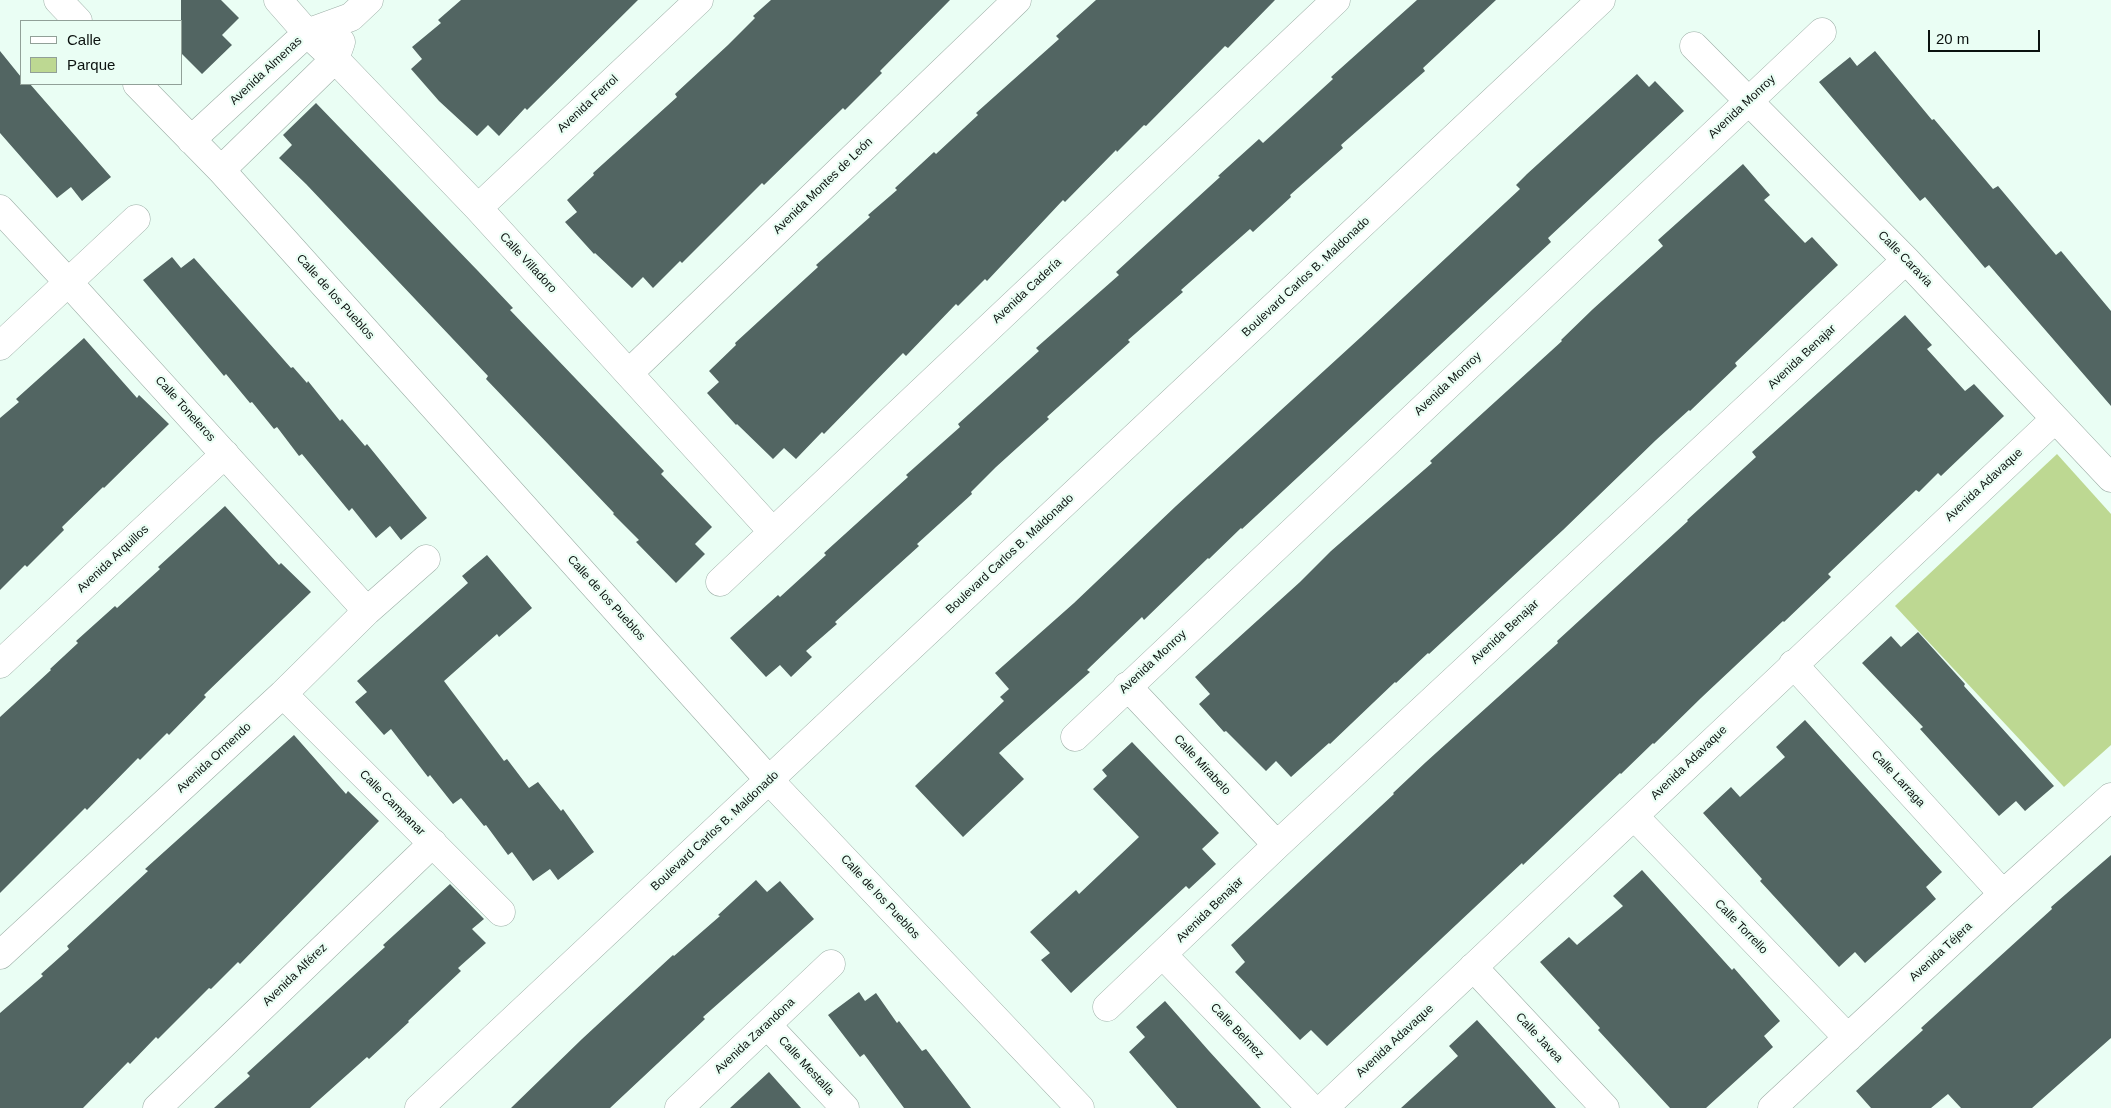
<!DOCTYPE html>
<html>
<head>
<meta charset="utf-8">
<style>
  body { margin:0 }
  #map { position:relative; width:2111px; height:1108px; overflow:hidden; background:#eafef4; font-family:Helvetica,sans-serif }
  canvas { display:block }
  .legend { position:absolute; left:20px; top:20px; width:162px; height:65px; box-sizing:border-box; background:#eafef4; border:1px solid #91a098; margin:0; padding:6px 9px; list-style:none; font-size:15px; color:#0b120f }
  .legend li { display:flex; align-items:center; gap:10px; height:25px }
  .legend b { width:25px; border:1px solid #91a098 }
  .scale { position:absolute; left:1928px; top:30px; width:112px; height:22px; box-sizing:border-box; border:2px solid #0b120f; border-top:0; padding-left:6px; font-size:15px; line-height:18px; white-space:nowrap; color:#0b120f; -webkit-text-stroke:4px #eafef4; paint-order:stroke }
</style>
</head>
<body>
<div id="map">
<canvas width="2111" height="1108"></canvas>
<ul class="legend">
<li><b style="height:6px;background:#fff"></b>Calle</li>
<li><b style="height:14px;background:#bdd892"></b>Parque</li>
</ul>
<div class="scale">20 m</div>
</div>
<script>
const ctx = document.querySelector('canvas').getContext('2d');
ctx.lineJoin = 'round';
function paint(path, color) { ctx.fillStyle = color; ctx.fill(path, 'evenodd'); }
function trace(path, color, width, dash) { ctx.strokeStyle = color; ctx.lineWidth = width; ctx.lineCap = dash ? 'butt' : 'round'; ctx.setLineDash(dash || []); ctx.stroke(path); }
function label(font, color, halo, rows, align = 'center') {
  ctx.font = font + ' Helvetica,sans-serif'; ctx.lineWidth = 4.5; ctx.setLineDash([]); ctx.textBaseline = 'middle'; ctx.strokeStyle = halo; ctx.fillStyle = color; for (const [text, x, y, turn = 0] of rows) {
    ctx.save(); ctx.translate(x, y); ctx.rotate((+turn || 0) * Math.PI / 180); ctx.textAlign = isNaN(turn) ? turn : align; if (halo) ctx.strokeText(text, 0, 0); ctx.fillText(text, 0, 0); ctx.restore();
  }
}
paint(new Path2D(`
  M2057,454L2111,514V745L2064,787L1895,606Z`), '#bdd892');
paint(new Path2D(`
  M181,0H221L239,18L222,35L232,45L202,74L181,53Z
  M461,0H638L527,110L525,108L499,136L488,125L477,136L439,101L411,69L422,59L412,47L441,23L438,20Z
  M771,0H950L880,71L882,73L845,110L843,108L764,185L762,183L682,263L680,261L653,288L643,277L632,288L595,253L594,254L565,222L577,212L567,200L594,175L593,173L677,97L675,94L728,45L755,18L753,16Z
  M1096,0H1275L1228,48L1225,46L1146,126L1144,125L1117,152L1116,150L1065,202L1063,200L987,281L985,279L958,306L956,304L906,356L903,353L824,434L822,432L796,459L784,448L773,459L737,424L736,425L707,393L719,382L709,371L736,345L735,343L818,267L816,265L870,217L868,215L897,190L895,188L934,152L936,154L978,115L976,113L1059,39L1056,36Z
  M1417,0H1496L1423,68L1425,71L1341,145L1343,148L1290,195L1291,197L1253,232L1250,229L1181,290L1183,292L1128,340L1130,342L1047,417L1049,419L996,467L971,492L972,494L917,544L919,546L835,622L837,624L806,651L812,657L791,677L780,665L766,677L730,638L778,595L780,597L826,555L824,553L908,477L906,475L960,427L958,424L1039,351L1036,348L1119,275L1116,272L1220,177L1218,176L1259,139L1263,143L1333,79L1331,77Z
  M0,51L21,77V84H30L111,177L82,201L71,187L57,198L0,133Z
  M1875,51L1932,120L1934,119L1993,189L1998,186L2056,255L2061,251L2111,311V406L1989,265L1985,268L1925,197L1920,201L1819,82L1850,57L1857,66Z
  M1637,74L1649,87L1655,81L1684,111L1548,238L1551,242L1524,267L1242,529L1241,528L1209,559L1208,558L1144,620L1142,617L1087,670L1090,672L999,753L1024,779L963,837L915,786L1004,701L1000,697L1009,689L995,673L1074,603L1176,506L1361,337L1520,189L1516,185L1527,174Z
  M316,103L478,271L513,308L510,310L664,471L661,474L712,527L695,544L705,554L676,583L636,542L639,540L613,514L614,513L486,379L488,376L306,184L279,158L292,145L283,135Z
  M1743,164L1770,195L1764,200L1805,243L1812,237L1838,265L1735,363L1737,366L1690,411L1689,410L1656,440L1563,530L1429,654L1428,653L1396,683L1395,682L1330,744L1329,743L1291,777L1276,761L1266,771L1226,731L1224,732L1199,704L1210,694L1195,677L1300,582L1331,551L1432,463L1430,461L1562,341L1561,340L1593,309L1663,246L1658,240Z
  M172,257L181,268L194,258L291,368L293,367L307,383L308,381L340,421L342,419L365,446L367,444L427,518L401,540L390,526L376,538L352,508L349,511L302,454L299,456L277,427L274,429L252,402L250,403L226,374L224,376L143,280Z
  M1905,315L1932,345L1927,349L1965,391L1974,384L2004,416L1941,476L1938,473L1919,492L1916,490L1828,574L1831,577L1784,622L1783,621L1701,698L1654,744L1653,743L1621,774L1620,773L1523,865L1522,863L1327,1046L1311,1030L1300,1040L1235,972L1245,962L1231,945L1394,794L1393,793L1426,762L1558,643L1557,641L1688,521L1687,520L1756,457L1752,452Z
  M84,338L137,398L139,395L169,424L104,488L103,487L62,527L64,530L27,567L25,565L0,590V418L19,402L16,399Z
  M225,506L279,565L281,563L311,592L204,695L206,697L169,735L167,733L140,760L138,758L87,810L85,808L0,893V717L51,670L50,669L78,643L76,641L115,606L117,608L160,569L158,567Z
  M487,555L532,608L499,637L497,634L444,681L504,761L507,759L529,788L538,782L561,811L563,809L594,852L558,880L550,869L533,881L512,852L508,855L486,825L484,826L461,798L453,804L430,775L428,777L391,729L384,735L355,702L367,692L357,681L468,583L462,576Z
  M1918,632L1965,684L1964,686L2054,786L2025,811L2016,801L1999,816L1920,729L1923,727L1862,663L1891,636L1901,647Z
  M1805,720L1942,872L1926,887L1936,899L1865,963L1855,952L1839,967L1760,881L1762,879L1703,813L1731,787L1740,797L1785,757L1776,747Z
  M294,735L346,794L348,791L379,821L240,964L238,962L211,989L209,988L158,1039L156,1037L130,1064L128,1062L83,1108H0V1013L43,976L41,974L69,949L67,946L148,871L145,869Z
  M1132,742L1219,833L1202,849L1216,864L1189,889L1186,886L1071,993L1041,960L1050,953L1030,932L1076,890L1079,894L1139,837L1093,789L1107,776L1102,770Z
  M2111,855V1038L2032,1108H1961L1948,1094L1931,1108H1871L1856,1091L1923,1030L1921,1028L2052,909L2051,907Z
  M1642,870L1732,970L1734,968L1780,1021L1764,1036L1773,1047L1706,1108H1670L1598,1030L1600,1028L1540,962L1569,937L1577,945L1623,906L1613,896Z
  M756,880L767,892L780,881L814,919L703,1017L705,1019L610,1108H511L582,1039L673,955L674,956L720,916L718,915Z
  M450,884L484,919L472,929L486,943L458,968L461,971L408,1021L409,1022L369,1059L367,1057L310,1108H214L250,1076L247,1073L385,947L383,945Z
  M859,992L865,1001L876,993L897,1023L899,1021L922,1051L926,1049L971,1108H904L864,1054L860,1057L828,1015Z
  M1165,1001L1209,1051L1261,1108H1177L1129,1052L1145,1037L1136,1027Z
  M1477,1020L1525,1073L1556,1108H1401L1458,1056L1449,1046Z
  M769,1072L801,1108H730Z`), '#526562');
const minor = new Path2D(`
  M58,0L78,21
  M278,0L307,33L335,59L478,208L772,531
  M1694,46L1906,260L2111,478
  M137,84L221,170L769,780L1080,1108
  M191,140L307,33L351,17L369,0
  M221,170L335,59L341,42
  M478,208L699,0
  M0,209L68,282L367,611
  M0,346L136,219
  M629,373L1017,0
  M720,582L1336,0
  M0,664L225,454
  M1793,664L2003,894
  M1127,686L1277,845
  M283,694L501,912
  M1075,737L1822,32
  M1634,816L1848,1038
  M0,955L283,694L367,611L426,559
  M1163,955L1311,1108
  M1473,967L1605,1108
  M1107,1007L1277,845L1906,260
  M767,1025L845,1108
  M157,1108L433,843
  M419,1108L1601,0
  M679,1108L831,964
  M1324,1108L2055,419
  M1772,1108L2003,894L2111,797`);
trace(minor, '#9caea6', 29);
trace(minor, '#fff', 28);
label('12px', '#0b120f', '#eafef4', [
  ["Avenida Almenas",266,71,-43],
  ["Avenida Ferrol",588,104,-43],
  ["Avenida Monroy",1742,107,-43],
  ["Avenida Montes de León",823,186,-44],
  ["Calle Caravia",1905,259,46],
  ["Calle Villadoro",528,263,47],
  ["Boulevard Carlos B. Maldonado",1306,277,-43],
  ["Avenida Cadería",1027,291,-43],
  ["Calle de los Pueblos",335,297,48],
  ["Avenida Benajar",1802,357,-43],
  ["Avenida Monroy",1448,384,-43],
  ["Calle Toneleros",185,409,48],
  ["Avenida Adavaque",1984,485,-43],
  ["Boulevard Carlos B. Maldonado",1010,554,-43],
  ["Avenida Arquillos",113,559,-43],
  ["Calle de los Pueblos",606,598,48],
  ["Avenida Benajar",1505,632,-43],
  ["Avenida Monroy",1153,662,-43],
  ["Avenida Ormendo",214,758,-43],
  ["Avenida Adavaque",1689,763,-44],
  ["Calle Mirabelo",1202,765,47],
  ["Calle Larraga",1898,779,47],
  ["Calle Campanar",392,803,45],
  ["Boulevard Carlos B. Maldonado",715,831,-43],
  ["Calle de los Pueblos",880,897,47],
  ["Avenida Benajar",1210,910,-44],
  ["Calle Torrello",1741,927,46],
  ["Avenida Téjera",1941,952,-43],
  ["Avenida Alférez",295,975,-44],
  ["Calle Belmez",1237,1031,46],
  ["Avenida Zarandona",755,1036,-43],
  ["Calle Javea",1539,1038,47],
  ["Avenida Adavaque",1395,1041,-43],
  ["Calle Mestalla",806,1066,47]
]);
</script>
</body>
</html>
